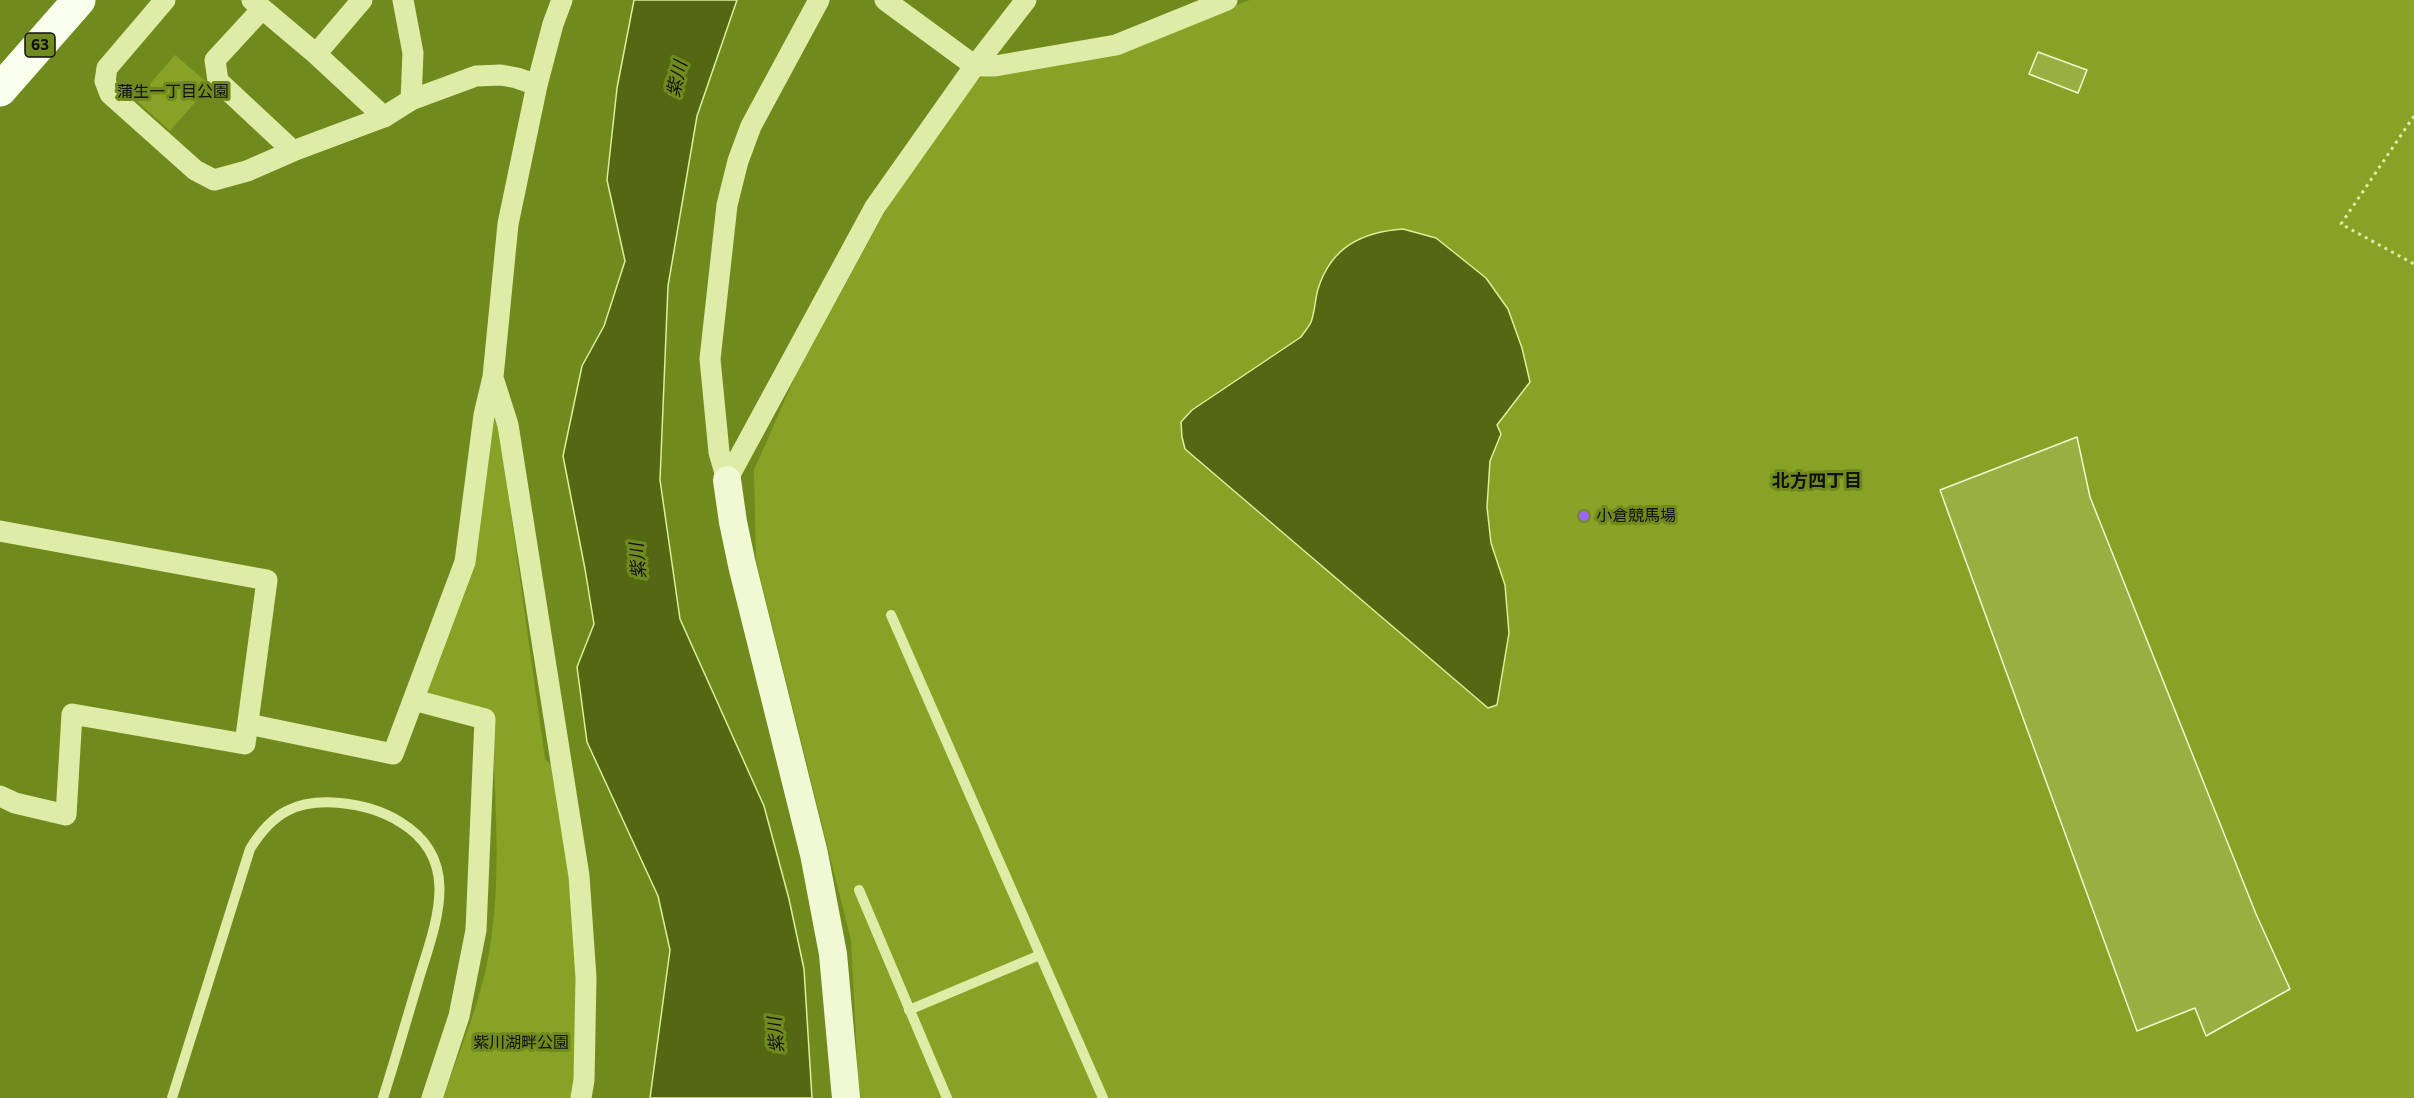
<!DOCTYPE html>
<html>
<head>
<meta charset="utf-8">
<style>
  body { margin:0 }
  canvas { display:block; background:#718a1d }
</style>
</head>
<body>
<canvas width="2414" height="1098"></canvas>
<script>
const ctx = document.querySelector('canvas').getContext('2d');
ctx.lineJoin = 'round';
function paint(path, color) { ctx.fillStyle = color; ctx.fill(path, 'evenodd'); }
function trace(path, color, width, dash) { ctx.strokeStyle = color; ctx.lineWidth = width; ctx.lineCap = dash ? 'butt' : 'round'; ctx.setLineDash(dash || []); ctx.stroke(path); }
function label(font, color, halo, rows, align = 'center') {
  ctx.font = font + ' Commissioner,"Noto Sans JP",sans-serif'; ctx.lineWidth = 6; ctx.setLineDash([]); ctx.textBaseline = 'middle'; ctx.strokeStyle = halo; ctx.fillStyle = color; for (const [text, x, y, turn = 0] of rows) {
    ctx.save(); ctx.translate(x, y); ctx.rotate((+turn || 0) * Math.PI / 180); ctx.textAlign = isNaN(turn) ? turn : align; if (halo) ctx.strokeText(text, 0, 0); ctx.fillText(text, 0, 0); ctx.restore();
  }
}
paint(new Path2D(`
  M1250,0H2414V1098H859L851,940L756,561L754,470L795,377L886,210L970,86L981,77L1078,58L1183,25Z
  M175,55L210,85L170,131L136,100Z
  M497,414L545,759L553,767L573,884L577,1026L574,1098H443C461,1046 484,995 491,940C502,868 494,787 492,715L426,693L492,415Z`), '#88a226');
const water = new Path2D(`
  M634,0H737L697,116L668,286L660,480L680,619L764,806L789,899L804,969L812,1098H650L670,950L658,896L587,742L577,667L594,624L585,569L563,456L582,366L604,326L625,261L607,180L617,88Z
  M1403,229L1436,238L1486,278L1508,309L1522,348L1530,382L1497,425L1501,434L1490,461L1487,507L1491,543L1505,585L1509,633L1497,705L1488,708L1185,449L1182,437L1181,422L1192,410L1301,337C1304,332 1309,327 1311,322C1315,312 1315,299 1318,289C1331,247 1362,232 1403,229Z`);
paint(water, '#546813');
trace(water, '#ddee9a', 1.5);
const building = new Path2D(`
  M2038,52L2087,70L2078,93L2029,74Z
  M2077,437L2090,497L2256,914L2290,989L2206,1036L2195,1008L2137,1031L1940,490Z`);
paint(building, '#98b041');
trace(building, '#f0f9cd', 1.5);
trace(new Path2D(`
  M2414,116L2341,224L2414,264`), '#deeca7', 3, [3, 4.5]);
trace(new Path2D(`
  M891,615L1103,1098
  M859,890L947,1098
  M909,1010L1040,955
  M172,1098L250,849C272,813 296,799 340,803C363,805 381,810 400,822C465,861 434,927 417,985C406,1022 395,1060 383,1098`), '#deeca7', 10);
trace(new Path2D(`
  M165,0L107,68L105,81L110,94L195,170L214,180L247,171L293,151L384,117L411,100L476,76L501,75L517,78L537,85
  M252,0L316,54L384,117
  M403,0L413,53L411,100
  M885,0L975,66H995L1116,45L1227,0
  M262,9L215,60L218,81L293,151
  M316,54L362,0
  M493,378L508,425L579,876L586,978L584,1080L581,1098
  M727,480L875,207L971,71L1026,0
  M727,480L719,452L710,359L727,205L738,161L751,126L819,0
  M0,531L267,580L245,744L72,714L66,815L15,803L0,796
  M414,700L485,719L476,930L459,1016L432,1098
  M248,724L393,754L465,562L484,415L493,377L508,224L537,85L553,24L562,0`), '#deeca7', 21);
trace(new Path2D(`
  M727,480L733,522L742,565L814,854L833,954L846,1098`), '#f0f9d3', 28);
trace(new Path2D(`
  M0,90L79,0`), '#faffed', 33);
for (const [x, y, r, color] of [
  [1584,516,6,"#9d65fc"]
]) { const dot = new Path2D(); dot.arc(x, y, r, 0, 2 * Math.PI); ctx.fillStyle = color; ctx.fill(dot); trace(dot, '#718a1d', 2); }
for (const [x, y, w] of [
  [40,45,30]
]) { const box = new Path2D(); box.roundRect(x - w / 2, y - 12, w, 24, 4.5); ctx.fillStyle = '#718a1d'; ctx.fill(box); trace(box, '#111', 1.5); }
label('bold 15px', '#111', null, [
  ["63",40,45]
]);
label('16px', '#111', '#718a1d', [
  ["蒲生一丁目公園",173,92],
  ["紫川湖畔公園",521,1043]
]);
label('16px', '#111', '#718a1d', [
  ["小倉競馬場",1596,516]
], 'left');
label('italic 18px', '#111', '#718a1d', [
  ["紫川",677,79,-77],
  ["紫川",638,561,-95],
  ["紫川",776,1035,-95]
]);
label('bold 18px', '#111', '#718a1d', [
  ["北方四丁目",1817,481]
]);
</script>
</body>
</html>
